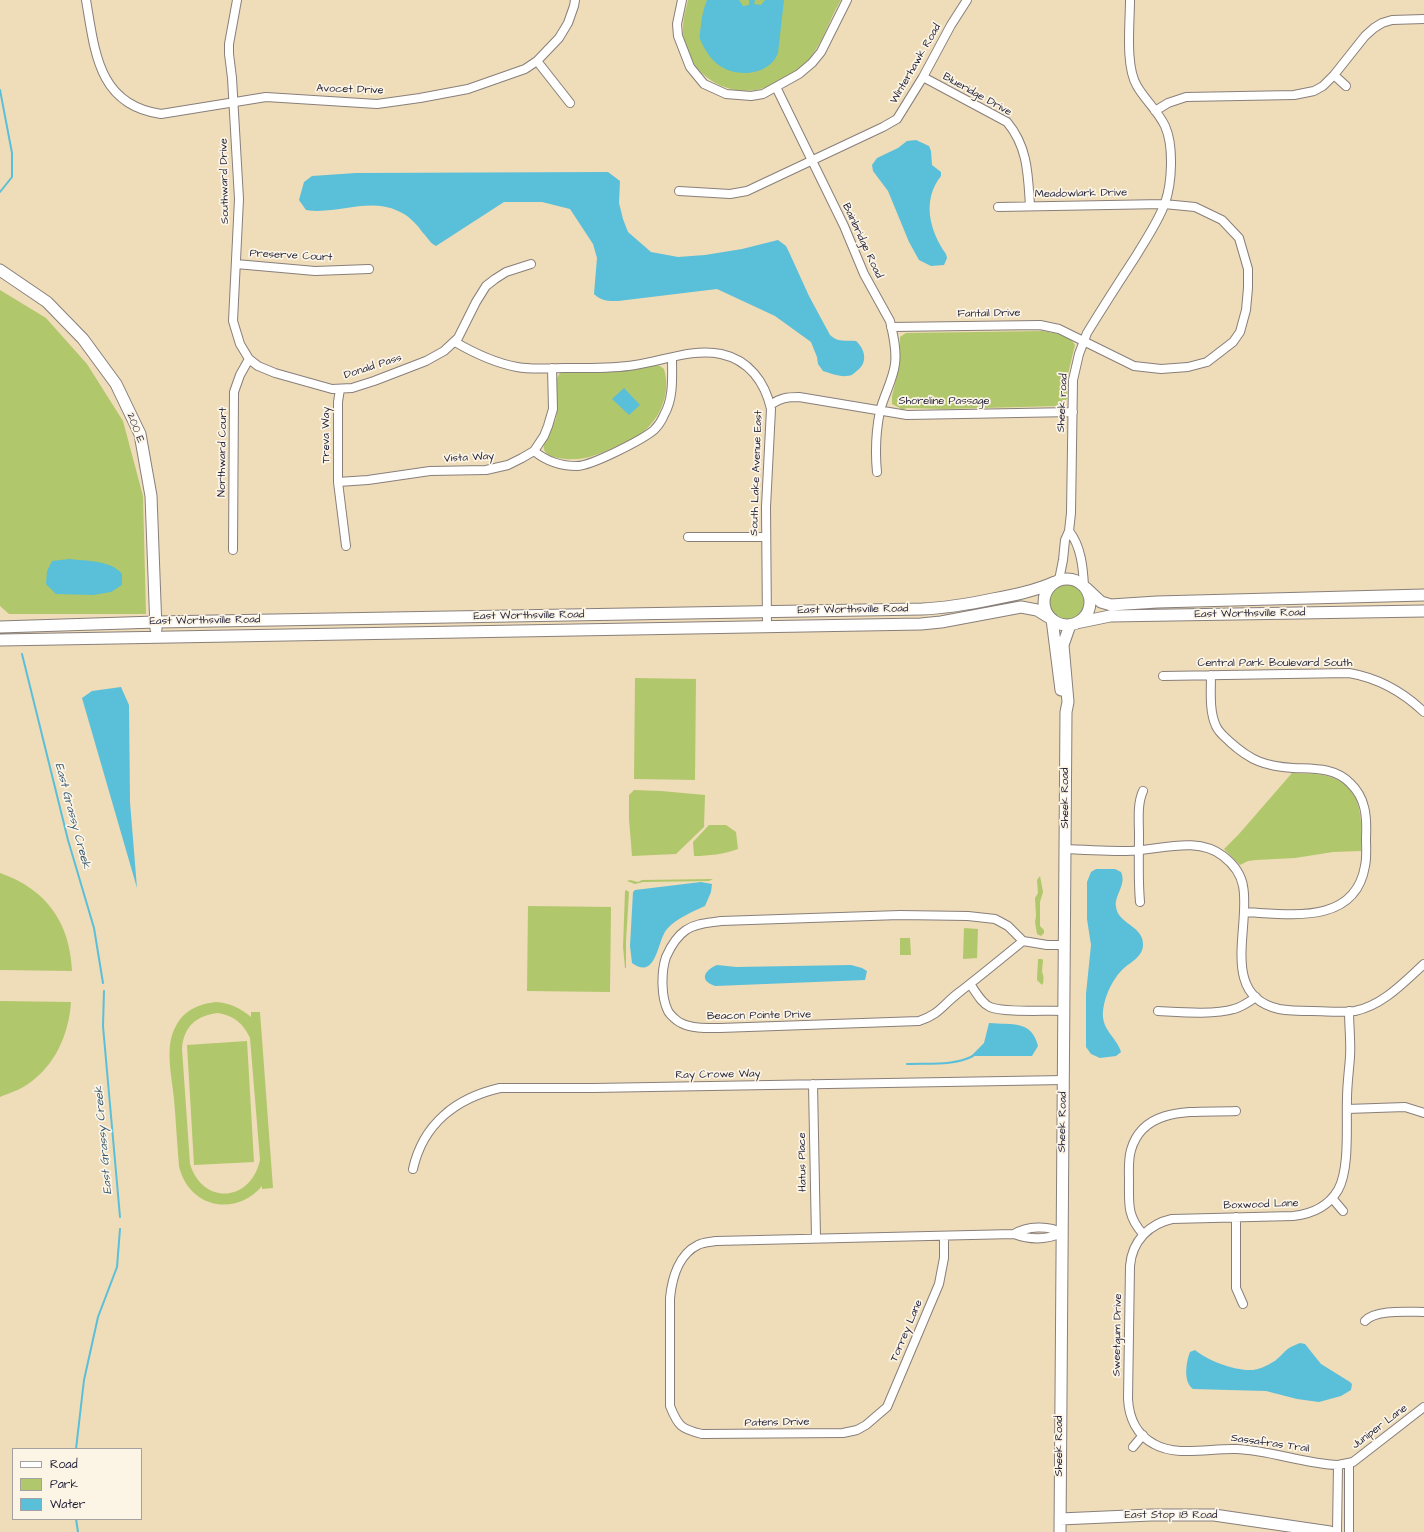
<!DOCTYPE html>
<html>
<head>
<meta charset="utf-8">
<style>
  body { margin:0 }
  #map { position:relative; width:1424px; height:1532px; overflow:hidden; background:#efdcb9; font-family:"Architects Daughter",sans-serif }
  canvas { display:block }
  .legend { position:absolute; left:12px; top:1448px; width:130px; height:72px; box-sizing:border-box; background:#fcf5e5; border:1px solid #a5a1a1; margin:0; padding:5px 7px; list-style:none; font-size:12px; color:#22223b }
  .legend li { display:flex; align-items:center; gap:8px; height:20px }
  .legend b { width:20px; border:1px solid #a5a1a1 }
</style>
</head>
<body>
<div id="map">
<canvas width="1424" height="1532"></canvas>
<ul class="legend">
<li><b style="height:5px;background:#fff"></b>Road</li>
<li><b style="height:11px;background:#b1c76c"></b>Park</li>
<li><b style="height:11px;background:#5abfd8"></b>Water</li>
</ul>
</div>
<script>
const ctx = document.querySelector('canvas').getContext('2d');
ctx.lineJoin = 'round';
function paint(path, color) { ctx.fillStyle = color; ctx.fill(path, 'evenodd'); }
function trace(path, color, width, dash) { ctx.strokeStyle = color; ctx.lineWidth = width; ctx.lineCap = dash ? 'butt' : 'round'; ctx.setLineDash(dash || []); ctx.stroke(path); }
function label(font, color, halo, rows, align = 'center') {
  ctx.font = font + ' "Architects Daughter",sans-serif'; ctx.lineWidth = 3.5; ctx.setLineDash([]); ctx.textBaseline = 'middle'; ctx.strokeStyle = halo; ctx.fillStyle = color; for (const [text, x, y, turn = 0] of rows) {
    ctx.save(); ctx.translate(x, y); ctx.rotate((+turn || 0) * Math.PI / 180); ctx.textAlign = isNaN(turn) ? turn : align; if (halo) ctx.strokeText(text, 0, 0); ctx.fillText(text, 0, 0); ctx.restore();
  }
}
paint(new Path2D(`
  M688,0H841C828,21 821,51 801,67C788,77 771,88 755,90C717,96 681,65 683,27C683,18 686,9 688,0Z
  M0,290L46,318L87,364L123,421L143,496L146,614H9L0,606Z
  M1043,331C1053,333 1070,335 1075,345L1068,374L1067,399L1059,406L944,409L907,408L901,410L900,408L892,404V396L900,364V337L906,333Z
  M655,365L660,366L664,369C671,393 661,418 641,434C634,439 625,442 617,446C595,456 582,462 558,458C553,457 545,455 544,449C542,442 554,426 556,418C559,404 551,384 560,373L637,369Z
  M1048 602a18 18 0 1 1 36 0a18 18 0 1 1-36 0Z
  M635,678L696,679L695,780L634,779Z
  M1292,773C1304,774 1316,773 1327,776C1364,785 1362,821 1361,851L1333,852L1295,858L1256,860L1248,861L1240,865L1224,849L1239,834Z
  M634,790L661,791L705,795L704,827L676,854L632,856L629,819V795Z
  M709,825H726L736,832L738,849C724,854 709,856 694,856L693,842Z
  M0,873C46,889 70,922 72,971L0,970Z
  M1040,876L1043,892L1040,902V926L1044,930V933L1041,936L1037,934L1035,922L1036,916L1035,898L1038,893L1037,880Z
  M713,879L709,881L643,882L635,884L627,881L630,880L638,882L642,880Z
  M626,890L629,892L626,941V968H625L623,947L625,891Z
  M528,906L611,907L610,992L527,991Z
  M964,928L978,929L977,958L963,959Z
  M900,938H910L911,955H900Z
  M1038,959H1042L1043,960L1042,972C1044,975 1044,983 1042,985L1037,980C1037,973 1038,966 1038,959Z
  M0,1001L71,1002C69,1034 55,1066 28,1084C20,1090 9,1093 0,1097Z
  M216,1002C230,1003 240,1008 251,1017V1012H260L273,1188L262,1189V1186C235,1218 188,1207 179,1166C177,1144 176,1121 174,1099C172,1076 164,1046 176,1026C184,1010 199,1004 216,1002ZM218,1013C234,1016 243,1023 250,1038L260,1160C251,1202 203,1206 190,1164L182,1049C183,1027 197,1015 218,1013Z
  M247,1041L254,1162L194,1165L187,1045Z`), '#b1c76c');
paint(new Path2D(`
  M707,0H739L743,6L749,5V0H755L754,4L761,5L765,0H784L778,53C770,75 738,78 720,66C711,60 704,49 700,39C699,35 701,28 701,24C702,16 704,7 707,0Z
  M916,140L929,146L931,151L932,165L941,172V176C922,200 929,230 946,254L947,258L944,265L931,266L919,260L909,242L888,191L873,171L872,165L877,158L898,148L907,141Z
  M608,172L620,181L619,203L623,219L628,232L651,252L678,257L705,255L742,249L778,240L786,246L789,252L809,296L830,335C839,343 845,340 856,341C865,349 868,362 858,370C854,373 852,376 847,376C839,377 830,373 823,371L818,364L817,357L811,342L775,316L717,289L618,301C608,301 601,301 594,294L597,258L593,244L570,209L542,202H504L436,246C430,243 428,238 423,233C417,224 408,215 398,211C369,197 336,215 306,210L299,200L304,182L312,176L356,173Z
  M624,388L640,405L629,415L612,399Z
  M69,559C86,561 111,560 122,574V585L111,592L93,595L56,594L46,584L47,571L52,561Z
  M121,687L129,705L130,802L137,888L82,698L92,691Z
  M1096,869H1115L1121,872C1127,885 1114,895 1116,907C1118,924 1144,926 1143,945C1143,957 1129,963 1122,970C1111,981 1102,1002 1103,1017C1104,1031 1118,1040 1121,1052L1116,1056L1100,1058L1091,1054L1086,1047V994L1091,945L1087,919V882L1091,872Z
  M701,882L712,884L711,892L705,906C692,912 677,918 667,929C657,940 657,981 632,963L630,946L633,892L635,890Z
  M717,965L736,967L851,965L862,968L867,971L865,980L715,986C698,980 705,970 717,965Z
  M989,1023C1012,1025 1032,1020 1038,1046L1032,1056H971L984,1043Z
  M1300,1343L1305,1344L1321,1364L1350,1382L1352,1384L1351,1390L1341,1396L1319,1402L1297,1399L1266,1391L1193,1389C1183,1382 1186,1362 1190,1352L1195,1350C1208,1361 1235,1371 1253,1370C1259,1369 1267,1366 1273,1362C1279,1359 1283,1352 1289,1348C1292,1346 1296,1345 1300,1343Z`), '#5abfd8');
trace(new Path2D(`
  M0,90L12,153V177L0,192
  M22,654L68,840L94,928L103,983
  M104,991L103,1026L120,1217
  M907,1064C929,1063 954,1066 973,1056
  M76,1449L84,1380L98,1317L117,1267L120,1229
  M76,1519L78,1532`), '#5abfd8', 2);
const street = new Path2D(`
  M86,0C95,52 98,105 161,114L266,97L377,104L420,98L468,89L525,69L537,61L559,38L568,23L574,6L575,0
  M237,0L229,44V54L232,78L239,199L233,321L240,344L249,359L258,366L275,373L332,389L352,388L374,381L426,361L444,351L458,338L476,302L486,286L495,279L506,272L531,264
  M682,0L677,24L678,36L690,67L704,84L726,94L751,96L763,94L799,74L812,63L821,52L847,0
  M537,61L570,103
  M1334,75L1346,86
  M923,77L1007,122C1028,147 1028,175 1030,206
  M776,87L844,226L864,274L890,321C893,334 897,350 895,364C893,380 884,395 880,411C876,431 875,452 877,472
  M1155,111L1168,103L1186,97L1294,95L1314,91L1323,86L1334,75L1365,36L1374,28L1382,23L1392,20L1424,19
  M679,191L730,194L747,191L883,127L897,119L923,77L951,25L967,0
  M236,264L315,271L369,269
  M891,327L1040,325L1059,329L1134,366L1161,369L1188,367L1207,362L1233,342L1240,332L1246,310L1248,288V269L1239,238L1222,220L1195,207L1164,204L998,207
  M455,342C474,353 495,363 517,367C533,370 549,368 565,368C588,368 612,369 635,365C663,361 693,348 721,354C749,360 765,382 771,409L766,507L767,626
  M340,389L338,402V482L346,546
  M770,405C780,398 787,397 799,397L907,415L1073,412
  M534,451C546,461 561,466 577,466C591,466 642,440 654,430C658,426 662,420 664,415C674,398 672,376 672,358
  M338,482L368,480L430,471L486,470L508,465L522,458L534,451L544,436L548,426L553,409L552,368
  M1069,531C1081,546 1083,567 1084,586
  M688,537H766
  M233,550L234,392L240,375L249,359
  M1059,580L1063,560L1065,540L1069,531L1071,513L1073,380L1079,354L1087,333C1103,307 1119,282 1136,256C1146,239 1158,222 1165,203C1172,183 1174,146 1165,126C1158,111 1145,100 1137,86C1125,66 1130,24 1130,0
  M1211,675C1211,691 1209,711 1216,726C1219,733 1225,737 1230,742C1251,761 1265,766 1293,768C1313,769 1334,767 1350,783C1366,798 1367,817 1366,838C1366,847 1367,857 1365,866C1355,926 1288,914 1244,912
  M1163,676L1349,673C1378,678 1403,692 1424,712
  M1066,849C1086,850 1106,851 1126,851C1158,851 1196,835 1223,856C1232,863 1241,874 1243,886C1251,926 1219,996 1279,1009C1290,1011 1301,1011 1312,1011C1326,1011 1341,1013 1355,1011C1383,1005 1403,983 1424,964
  M1140,902C1138,880 1139,857 1139,835C1139,821 1137,804 1143,791
  M1023,941C1001,959 979,977 957,994C942,1006 938,1015 919,1021L720,1028C708,1028 693,1029 681,1023C678,1022 670,1015 668,1011C661,997 661,972 666,957C670,948 677,936 686,930C696,923 709,923 721,921L900,915L968,916L995,919L1008,926L1023,941L1047,945H1065
  M970,984C976,992 981,1003 990,1007C1004,1013 1048,1010 1064,1011
  M1158,1011C1179,1012 1214,1015 1234,1009C1242,1007 1249,1002 1256,997
  M1349,1011C1349,1026 1351,1042 1350,1057C1349,1071 1347,1085 1347,1099C1346,1124 1350,1169 1338,1190C1328,1207 1312,1214 1293,1216L1172,1219C1149,1224 1132,1241 1130,1266L1128,1399C1129,1418 1137,1435 1154,1444C1176,1457 1211,1448 1236,1449C1270,1450 1304,1464 1338,1465L1353,1462L1424,1407
  M813,1084L816,1238
  M1347,1109L1405,1107L1424,1113
  M413,1169C423,1124 456,1098 500,1088H593L1064,1080
  M1332,1198L1343,1211
  M1236,1217V1288L1243,1304
  M1014,1234C1027,1226 1049,1225 1062,1233
  M1143,1234C1127,1216 1129,1204 1129,1181C1129,1171 1128,1160 1131,1150C1144,1104 1198,1113 1236,1111
  M944,1236V1258L939,1284L887,1407L866,1425L857,1430L843,1433L702,1434C681,1429 678,1426 670,1406V1298C672,1278 679,1254 698,1245C703,1242 711,1242 716,1241L1014,1234C1030,1240 1046,1240 1062,1233
  M1365,1321C1375,1309 1409,1312 1424,1312
  M1133,1447L1143,1435
  M1337,1532L1338,1465
  M1349,1532V1463`);
const secondary = new Path2D(`
  M0,270L47,302L83,339L116,384L140,434L151,496L156,629
  M1044 602a23 23 0 1 1 46 0a23 23 0 1 1-46 0Z
  M1086,588L1101,602L1111,605L1157,602L1424,595
  M1052,619L1061,690
  M1076,623L1110,616L1424,611
  M0,627L156,622L922,609C946,608 969,604 993,599C1014,595 1035,591 1055,582
  M0,640L921,624L941,622L1021,607L1037,610L1050,618
  M1060,1519L1151,1515H1214L1330,1532
  M1060,1532L1066,712L1068,702L1063,645L1070,625`);
trace(street, '#887f7a', 10);
trace(secondary, '#887f7a', 13);
trace(street, '#fff', 8);
trace(secondary, '#fff', 11);
label('11px', '#22223b', '#fcf5e5', [
  ["Winterhawk Road",916,64,-60],
  ["Avocet Drive",350,90,2],
  ["Blueridge Drive",977,95,29],
  ["Southward Drive",225,181,-91],
  ["Meadowlark Drive",1081,194,-1],
  ["Bainbridge Road",862,241,65],
  ["Preserve Court",291,256,3],
  ["Fantail Drive",989,314,-1],
  ["Donald Pass",373,367,-18],
  ["Shoreline Passage",944,402],
  ["Sheek road",1063,403,-87],
  ["200 E",135,428,69],
  ["Treva Way",327,435,-90],
  ["Northward Court",223,452,-89],
  ["Vista Way",469,458,-3],
  ["South Lake Avenue East",757,473,-88],
  ["East Worthsville Road",853,610,-1],
  ["East Worthsville Road",1250,614,-1],
  ["East Worthsville Road",529,616,-1],
  ["East Worthsville Road",205,621,-1],
  ["Central Park Boulevard South",1275,664],
  ["Sheek Road",1066,798,-90],
  ["Beacon Pointe Drive",759,1016,-1],
  ["Ray Crowe Way",718,1075,-1],
  ["Sheek Road",1063,1122,-89],
  ["Hatus Place",803,1162,-91],
  ["Boxwood Lane",1261,1205,-2],
  ["Torrey Lane",907,1331,-67],
  ["Sweetgum Drive",1118,1335,-89],
  ["Patens Drive",777,1423,-1],
  ["Juniper Lane",1380,1427,-37],
  ["Sassafras Trail",1270,1444,8],
  ["Sheek Road",1060,1446,-90],
  ["East Stop 18 Road",1171,1516]
]);
label('italic 12px', '#365972', '#fcf5e5', [
  ["East Grassy Creek",72,816,75],
  ["East Grassy Creek",104,1140,-95]
]);
</script>
</body>
</html>
